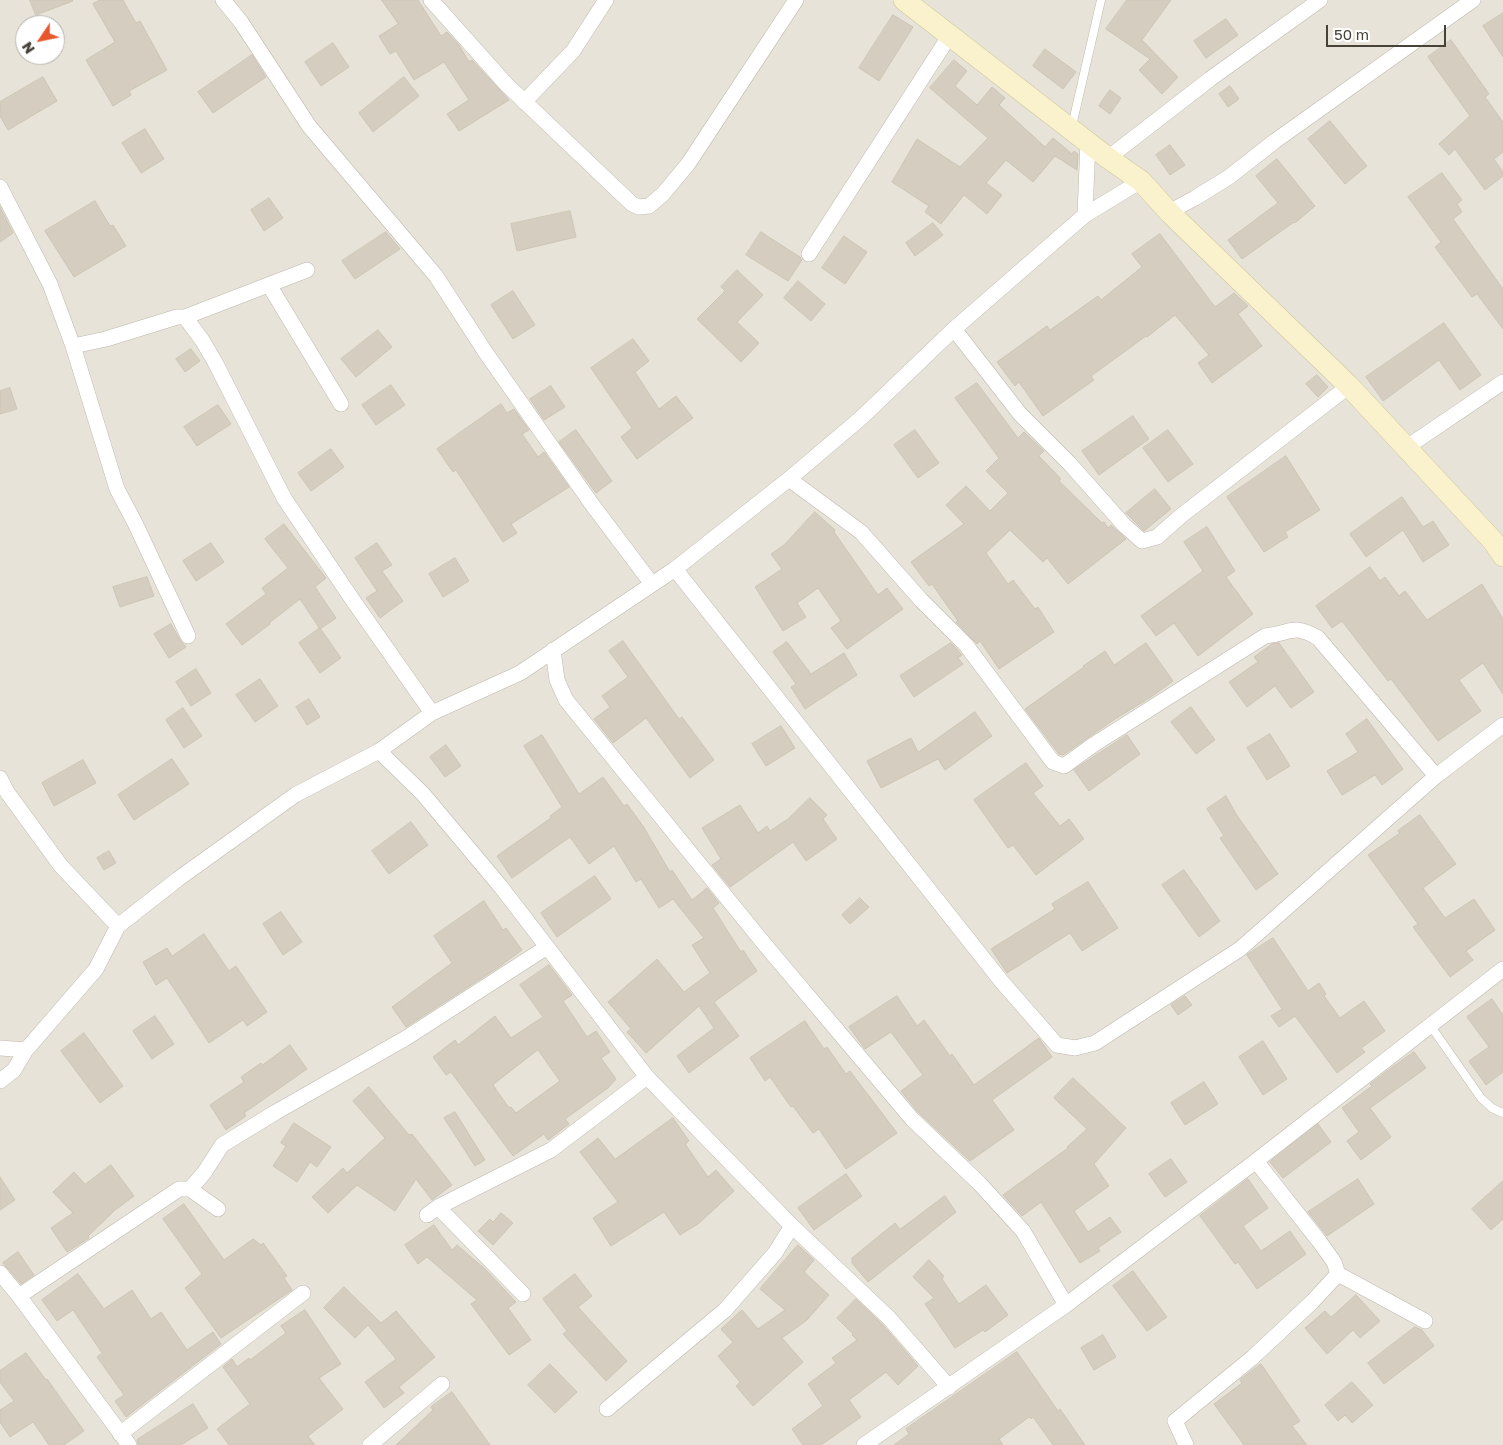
<!DOCTYPE html>
<html>
<head>
<meta charset="utf-8">
<style>
  body { margin:0 }
  #map { position:relative; width:1503px; height:1445px; overflow:hidden; background:#f3f1e9; font-family:"Golos Text",sans-serif }
  canvas { display:block }
  .north { position:absolute; left:15px; top:15px; width:50px; height:50px; box-sizing:border-box; background:#fff; border:1px solid #b5b3af; border-radius:50%; rotate:236deg; font-size:14px; font-weight:700; line-height:20px; text-align:center; color:#464238 }
  .north::after { content:''; display:block; margin:auto; width:18px; height:22px; background:#e7572d; clip-path:polygon(50% 0,100% 100%,50% 72%,0 100%) }
  .scale { position:absolute; left:1326px; top:25px; width:120px; height:22px; box-sizing:border-box; border:2px solid #464238; border-top:0; padding-left:6px; font-size:15px; line-height:18px; white-space:nowrap; color:#464238; -webkit-text-stroke:4px #fff; paint-order:stroke }
</style>
</head>
<body>
<div id="map">
<canvas width="1503" height="1445"></canvas>
<div class="north">N</div>
<div class="scale">50 m</div>
</div>
<script>
const ctx = document.querySelector('canvas').getContext('2d');
ctx.lineJoin = 'round';
function paint(path, color) { ctx.fillStyle = color; ctx.fill(path, 'evenodd'); }
function trace(path, color, width, dash) { ctx.strokeStyle = color; ctx.lineWidth = width; ctx.lineCap = dash ? 'butt' : 'round'; ctx.setLineDash(dash || []); ctx.stroke(path); }
paint(new Path2D(`
  M0,0H1503V1445H0ZM25,25H55V55H25Z`), '#e7e3d8');
const building = new Path2D(`
  M30,0H72L73,1L36,15Z
  M100,0H123L136,23L140,21L167,70L129,91L131,95L113,106L86,60L115,42L93,4Z
  M382,0H418L441,36L447,32L459,45L469,62L472,60L509,100L459,131L447,114L469,100L444,62L414,80L396,51L390,54L379,36L398,24Z
  M1127,0H1171L1142,40L1178,77L1162,94L1139,70L1150,59L1106,29Z
  M1503,13V57L1483,26Z
  M893,15L913,27L879,81L859,68Z
  M1226,19L1238,35L1206,58L1194,41Z
  M1451,40L1489,94L1485,97L1503,122V152L1494,159L1503,172V176L1485,190L1455,149L1449,155L1439,144L1470,116L1428,57Z
  M333,43L349,67L321,86L305,62Z
  M1045,49L1076,72L1063,89L1033,66Z
  M252,55L266,77L213,113L198,92Z
  M954,60L967,71L955,86L977,105L992,87L1005,98L999,105L1045,147L1053,138L1072,154L1074,151L1078,154L1077,170L1055,156L1033,182L1006,160L986,183L1002,195L987,214L964,195L941,224L925,212L929,206L892,182L917,139L960,167L988,138L930,88Z
  M43,77L57,101L8,130L0,116V102Z
  M404,77L419,96L373,132L359,113Z
  M1230,86L1239,99L1228,107L1219,94Z
  M1110,90L1121,98L1110,114L1099,106Z
  M1330,121L1367,166L1345,184L1308,139Z
  M145,129L164,159L141,173L122,143Z
  M1170,145L1185,165L1170,175L1156,155Z
  M1277,159L1315,206L1295,223L1294,222L1242,259L1228,240L1278,203L1256,176Z
  M1442,173L1462,200L1457,204L1462,212L1453,219L1503,289V329L1477,294L1472,297L1435,247L1441,242L1408,197Z
  M269,198L283,218L264,231L251,210Z
  M95,201L110,226L113,225L126,246L74,277L45,231Z
  M0,207L13,233L0,242Z
  M570,211L576,237L517,251L511,224Z
  M933,223L943,235L915,256L906,243Z
  M386,232L400,249L355,279L342,261Z
  M761,232L800,257L802,260L788,281L746,255Z
  M1160,234L1215,307L1234,293L1246,304L1248,306L1238,314L1262,346L1212,383L1198,363L1209,355L1175,315L1147,337L1146,336L1091,376L1094,380L1043,416L1019,382L1015,386L997,362L1047,326L1050,330L1098,296L1101,300L1142,267L1132,254Z
  M844,236L867,252L845,284L822,268Z
  M737,270L763,295L737,322L759,343L741,362L697,319L725,291L721,287Z
  M798,281L825,304L811,321L784,298Z
  M513,291L535,325L513,339L491,305Z
  M1444,323L1481,375L1460,390L1439,360L1383,401L1366,377Z
  M378,330L392,347L356,377L341,359Z
  M633,339L649,361L635,372L659,409L676,396L693,418L637,459L621,437L632,428L591,368Z
  M191,349L200,361L185,372L176,359Z
  M1317,375L1328,387L1318,397L1306,384Z
  M977,383L1018,438L1024,432L1044,451L1039,456L1061,479L1059,481L1102,523L1104,522L1108,528L1111,525L1126,539L1068,584L1047,558L1043,562L1010,530L986,553L1008,584L1013,580L1035,609L1038,607L1054,632L999,669L980,641L977,644L956,622L958,621L932,584L929,586L911,562L964,524L946,505L966,486L990,511L1008,493L986,471L999,458L955,398Z
  M391,385L405,405L376,425L362,405Z
  M551,386L565,407L544,420L530,399Z
  M10,388L17,409L0,414V391Z
  M501,404L507,413L514,409L529,430L522,434L538,457L544,452L569,487L511,524L517,533L503,542L456,470L453,472L437,449Z
  M218,405L231,424L197,446L184,427Z
  M1133,416L1149,439L1099,475L1082,451Z
  M576,430L612,481L596,493L559,442Z
  M915,430L939,463L918,478L894,445Z
  M1168,430L1193,464L1168,482L1143,448Z
  M331,449L344,467L311,491L298,473Z
  M1286,456L1320,510L1285,532L1288,537L1264,552L1227,497Z
  M1155,489L1171,509L1144,531L1126,513Z
  M1402,497L1423,527L1433,521L1449,545L1423,562L1403,530L1366,557L1350,534Z
  M815,512L835,530L834,532L878,595L887,588L903,609L847,649L831,628L841,621L818,588L797,603L806,617L783,631L755,587L782,569L771,554L784,545Z
  M284,524L326,578L315,587L336,618L320,629L300,599L269,623L270,624L242,645L226,624L266,594L262,588L288,568L265,539Z
  M1207,527L1235,571L1226,577L1253,614L1198,656L1174,623L1156,636L1141,616L1203,571L1184,542Z
  M211,543L224,562L196,581L183,561Z
  M377,543L392,565L382,571L403,601L380,618L366,598L377,591L355,558Z
  M455,558L469,581L443,597L429,574Z
  M1370,567L1380,581L1385,577L1399,596L1405,591L1427,620L1482,584L1503,619V694L1483,663L1459,680L1481,711L1438,741L1391,679L1388,681L1342,621L1332,628L1316,606Z
  M147,577L154,596L120,607L113,587Z
  M171,624L180,640L186,647L169,658L154,634Z
  M320,628L341,658L320,673L299,643Z
  M623,641L679,719L682,717L714,760L690,778L646,718L613,743L594,719L610,707L602,696L628,677L609,651Z
  M787,642L811,674L844,653L857,675L805,709L791,687L796,684L773,652Z
  M951,643L962,655L958,658L963,664L914,697L900,676Z
  M1146,643L1173,681L1151,697L1115,719L1063,755L1059,754L1025,709L1084,667L1083,666L1105,651L1114,665Z
  M1279,643L1314,692L1291,708L1275,686L1247,707L1229,682L1258,662L1254,657L1272,644Z
  M196,669L211,693L191,706L176,682Z
  M260,679L278,706L255,722L236,695Z
  M309,699L320,717L307,725L296,707Z
  M1191,707L1215,740L1196,754L1171,722Z
  M183,708L202,736L184,748L166,720Z
  M975,712L992,736L945,770L938,759L881,788L867,761L911,738L918,752Z
  M1367,719L1403,769L1382,785L1375,775L1342,795L1327,771L1358,752L1346,734Z
  M781,726L795,748L766,766L752,744Z
  M1270,734L1290,766L1267,780L1247,748Z
  M542,735L579,794L603,777L624,806L627,804L643,826L670,872L672,870L692,900L707,888L719,903L713,908L741,952L743,950L757,971L714,1002L739,1036L689,1073L677,1056L714,1028L699,1006L646,1053L627,1032L631,1029L608,1002L657,959L684,992L710,973L692,945L704,938L673,899L659,908L641,879L636,882L614,846L589,864L570,837L512,878L497,856L551,818L550,816L562,807L524,746Z
  M1127,735L1140,754L1089,791L1074,770Z
  M446,745L461,766L445,777L430,757Z
  M172,759L189,784L134,820L118,795Z
  M83,760L96,783L54,806L42,783Z
  M1026,763L1043,786L1033,793L1060,826L1069,819L1084,839L1036,875L1013,845L1008,848L974,800Z
  M1226,796L1236,814L1278,874L1256,890L1220,838L1224,836L1207,809Z
  M810,798L827,815L823,819L837,839L806,861L793,842L730,887L712,865L721,859L702,828L740,805L758,833L767,826L770,831L788,819Z
  M1420,815L1456,864L1423,888L1445,918L1474,899L1495,930L1466,951L1473,960L1450,977L1413,927L1418,924L1368,855L1400,833L1398,831Z
  M411,822L428,845L389,874L372,851Z
  M109,851L116,863L104,870L97,858Z
  M1184,870L1220,921L1199,937L1162,885Z
  M595,876L611,899L557,937L541,913Z
  M1088,882L1118,928L1082,951L1070,933L1007,973L991,949L1055,909L1052,904Z
  M860,898L869,907L850,924L842,915Z
  M484,901L503,930L506,928L522,950L496,969L406,1027L392,1007L452,963L434,936Z
  M281,912L302,942L283,955L263,924Z
  M204,934L229,971L236,966L267,1012L247,1026L243,1020L209,1043L167,978L156,985L143,962L167,948L172,956Z
  M1273,938L1308,991L1319,983L1326,994L1324,996L1340,1018L1364,1001L1385,1031L1361,1048L1365,1052L1337,1073L1295,1016L1279,1027L1271,1016L1282,1009L1247,955Z
  M549,965L572,995L563,1001L587,1037L596,1031L610,1052L601,1058L616,1079L608,1088L565,1119L569,1124L548,1140L544,1134L513,1156L451,1072L446,1075L433,1057L455,1040L458,1045L495,1016L511,1038L543,1017L520,985ZM538,1050L560,1081L516,1113L511,1107L509,1108L493,1085Z
  M897,996L917,1026L924,1020L950,1056L952,1054L974,1085L1039,1038L1052,1057L992,1100L1014,1130L970,1161L918,1112L901,1091L923,1075L891,1032L865,1049L849,1027Z
  M1185,996L1192,1005L1178,1015L1171,1005Z
  M1492,999L1503,1015V1072L1486,1085L1469,1061L1489,1047L1467,1017Z
  M155,1016L174,1044L152,1059L133,1031Z
  M805,1021L824,1049L827,1047L846,1074L850,1071L897,1133L846,1169L819,1129L813,1133L793,1106L791,1107L770,1077L765,1081L750,1058Z
  M84,1033L123,1086L100,1103L61,1051Z
  M1263,1041L1287,1079L1263,1095L1239,1057Z
  M290,1045L307,1069L244,1113L246,1116L226,1130L210,1105L244,1082L241,1077L261,1063L262,1065Z
  M1414,1052L1426,1068L1370,1108L1391,1137L1361,1160L1347,1141L1359,1132L1342,1108L1372,1086L1370,1084L1387,1071Z
  M1073,1078L1126,1128L1094,1164L1109,1186L1074,1211L1088,1232L1110,1217L1121,1232L1098,1248L1100,1251L1080,1263L1041,1202L1022,1216L1003,1195L1068,1148L1067,1147L1087,1129L1054,1098Z
  M1204,1082L1218,1104L1185,1125L1171,1103Z
  M369,1087L409,1135L412,1134L452,1185L432,1200L416,1179L395,1211L357,1185L328,1213L312,1197L343,1168L347,1173L385,1138L353,1101Z
  M455,1112L485,1160L475,1166L444,1118Z
  M673,1118L689,1141L685,1144L708,1177L716,1170L734,1191L698,1224L680,1235L664,1212L611,1246L593,1218L618,1202L580,1152L598,1138L615,1159Z
  M294,1123L331,1147L317,1167L310,1162L297,1182L273,1166L286,1146L281,1143Z
  M1318,1124L1331,1142L1283,1178L1270,1162Z
  M1171,1159L1187,1182L1165,1197L1149,1174Z
  M111,1165L134,1196L115,1210L88,1236L89,1238L67,1252L51,1228L73,1213L53,1192L74,1172L85,1184Z
  M846,1174L862,1196L814,1230L798,1208Z
  M0,1177L15,1200L0,1210Z
  M1248,1179L1268,1208L1243,1226L1261,1251L1290,1231L1306,1254L1257,1289L1238,1262L1235,1264L1200,1216Z
  M1358,1179L1374,1204L1327,1236L1308,1212Z
  M1503,1181V1219L1491,1230L1472,1209Z
  M945,1196L956,1212L868,1282L852,1263V1258L895,1223L900,1229Z
  M184,1204L224,1260L253,1239L261,1245L263,1243L287,1276L284,1278L292,1290L221,1338L185,1288L202,1274L163,1219Z
  M501,1213L513,1223L493,1245L478,1231L490,1219L493,1222Z
  M434,1225L452,1250L457,1245L485,1269L516,1302L508,1308L531,1340L509,1355L471,1304L477,1300L427,1257L418,1264L405,1245Z
  M798,1245L814,1260L804,1272L829,1295L807,1320L782,1338L803,1362L753,1406L736,1386L740,1382L718,1356L733,1342L721,1329L742,1310L758,1329L785,1310L760,1289Z
  M18,1252L34,1275L21,1284L3,1263Z
  M929,1260L944,1276L942,1279L959,1304L986,1285L1008,1315L985,1332L983,1330L955,1348L925,1304L934,1298L913,1277Z
  M1133,1271L1167,1317L1147,1331L1113,1286Z
  M78,1274L104,1309L132,1290L151,1319L161,1312L187,1350L213,1332L221,1344L126,1417L115,1401L124,1395L97,1357L102,1353L73,1310L57,1321L42,1300Z
  M575,1274L592,1296L578,1307L627,1361L606,1381L563,1334L567,1331L543,1299Z
  M344,1287L381,1323L396,1311L435,1357L399,1387L404,1393L384,1408L365,1382L396,1359L368,1325L355,1338L324,1308Z
  M1356,1295L1380,1321L1360,1338L1353,1330L1327,1354L1305,1328L1325,1311L1331,1317Z
  M856,1299L882,1324L918,1366L898,1385L886,1372L849,1400L861,1417L821,1445H803L792,1429L823,1406L808,1384L836,1363L832,1358L857,1340L852,1335L853,1334L837,1318Z
  M305,1310L341,1364L319,1378L343,1409L308,1436L315,1445H229L217,1429L250,1404L223,1367L232,1359L237,1367L249,1358L250,1360L286,1333L281,1326Z
  M1415,1327L1422,1330L1434,1346L1384,1384L1368,1363Z
  M1103,1335L1116,1357L1094,1370L1081,1348Z
  M1017,1352L1058,1411L1060,1409L1085,1445H1053L1033,1417L1031,1419L1029,1417L999,1439L1003,1445H894L909,1434L906,1429Z
  M26,1353L46,1380L47,1379L84,1431L64,1445H49L33,1422L10,1437L0,1422V1410L14,1401L0,1382V1371Z
  M550,1364L577,1392L555,1413L528,1385Z
  M1261,1364L1300,1421L1292,1426L1307,1445H1244L1214,1404L1242,1383L1240,1380Z
  M1352,1382L1373,1405L1352,1423L1345,1415L1338,1421L1325,1405Z
  M452,1392L490,1445H396L433,1410L431,1407Z
  M193,1404L208,1428L181,1445H138L137,1440Z`);
paint(building, '#d4cdc0');
trace(building, '#cec6b4', 1);
const lane = new Path2D(`
  M1072,126L1101,0
  M1430,1025L1481,1098L1492,1108L1503,1113`);
const street = new Path2D(`
  M223,0L241,22L309,126L436,276L486,353L591,503L652,584
  M431,0L506,84L632,204L639,207L649,206L663,194L688,164L796,0
  M524,102L573,51L606,0
  M1108,158L1210,79L1320,0
  M0,187L50,284L73,346L117,489L135,523L188,636
  M1169,212L1195,198L1229,177L1275,141L1473,0
  M1085,215L1088,141
  M809,254L950,35
  M269,285L341,404
  M185,317L202,340L215,362L284,498L352,599L432,713
  M954,329L1020,414L1070,464L1124,525L1142,541L1157,537L1182,515L1349,386
  M73,346L106,339L177,317H185L307,270
  M1407,447L1503,382
  M789,479L861,532L921,600L966,645L1053,762L1064,766L1093,745L1265,636C1292,633 1293,623 1318,638L1436,776
  M675,569L1002,982L1057,1045L1075,1048L1095,1043L1240,949L1436,776L1503,725
  M553,650L557,680L566,700L766,946L912,1119L979,1183L1023,1231L1066,1305
  M379,751L423,794L501,887L647,1077L792,1226L889,1318L949,1387
  M0,778L7,792L61,866L118,926
  M0,1048L26,1050
  M0,1081L14,1070L26,1050L96,969L118,926L178,879L295,795L379,751L432,713L520,673L675,569L789,479L861,418L954,329L1085,215L1141,181
  M1256,1161L1319,1241L1334,1262L1338,1274L1425,1321
  M190,1189L204,1173L222,1145L276,1112L406,1038L547,947
  M438,1207L523,1294
  M427,1215L438,1207L551,1150L647,1077
  M0,1273L19,1296L129,1445
  M19,1296L179,1189H190L218,1209
  M607,1409L725,1310L775,1253L792,1226
  M120,1434L303,1293
  M370,1445L442,1384
  M864,1445L1066,1305L1256,1161L1503,969
  M1186,1445L1175,1421L1252,1358L1312,1302L1338,1274`);
const secondary = new Path2D(`
  M904,0L1108,158L1141,181L1169,212L1349,386L1493,541L1503,556`);
trace(lane, '#beb9ad', 9);
trace(street, '#beb9ad', 16);
trace(secondary, '#cfc69d', 22);
trace(lane, '#fff', 8);
trace(street, '#fff', 15);
trace(secondary, '#faf2cd', 21);
</script>
</body>
</html>
